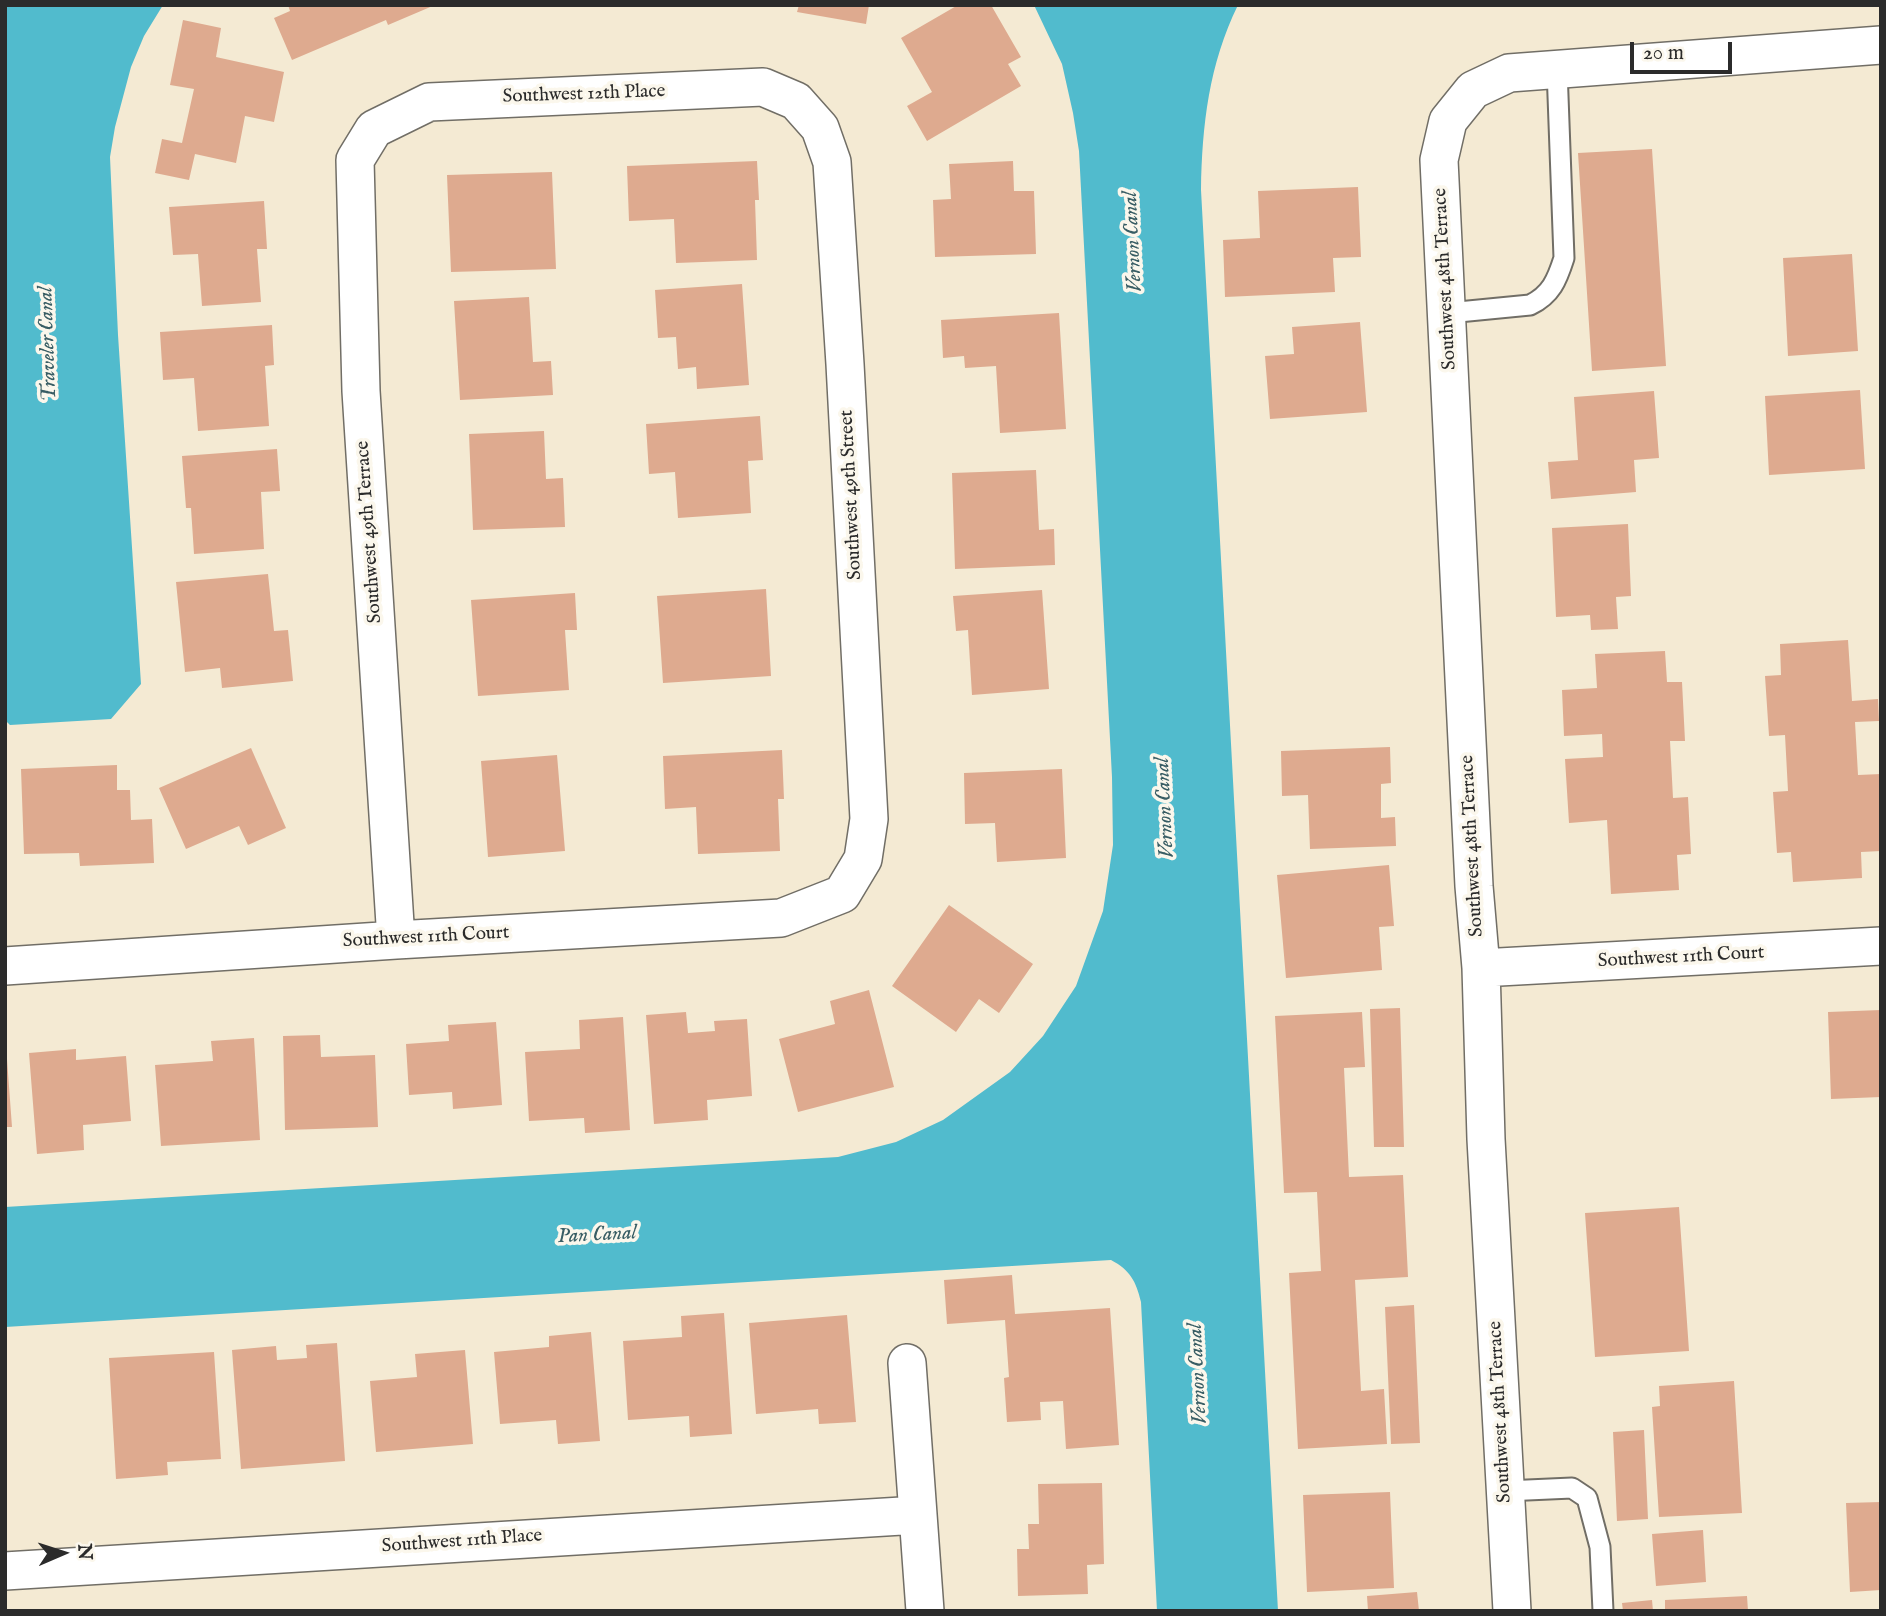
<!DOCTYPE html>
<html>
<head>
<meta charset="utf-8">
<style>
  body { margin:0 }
  #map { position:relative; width:1886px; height:1616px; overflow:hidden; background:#f4ead3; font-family:"IM FELL English",serif }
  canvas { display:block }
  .frame { position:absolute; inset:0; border:7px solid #2b2b2b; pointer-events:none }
  .north { position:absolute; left:28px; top:1518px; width:70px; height:70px; -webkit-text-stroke:5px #fbf7ec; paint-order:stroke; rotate:87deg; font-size:19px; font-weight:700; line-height:28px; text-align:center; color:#2b2b2b }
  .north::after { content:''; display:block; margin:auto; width:24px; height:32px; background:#2b2b2b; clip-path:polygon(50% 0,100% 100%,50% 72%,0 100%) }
  .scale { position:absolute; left:1630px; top:42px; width:102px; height:32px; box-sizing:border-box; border:4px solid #2b2b2b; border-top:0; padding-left:9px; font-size:21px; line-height:24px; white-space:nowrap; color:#2b2b2b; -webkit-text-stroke:5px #fbf7ec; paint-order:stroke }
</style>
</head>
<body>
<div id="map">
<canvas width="1886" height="1616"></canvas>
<div class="frame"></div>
<div class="north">N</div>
<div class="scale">20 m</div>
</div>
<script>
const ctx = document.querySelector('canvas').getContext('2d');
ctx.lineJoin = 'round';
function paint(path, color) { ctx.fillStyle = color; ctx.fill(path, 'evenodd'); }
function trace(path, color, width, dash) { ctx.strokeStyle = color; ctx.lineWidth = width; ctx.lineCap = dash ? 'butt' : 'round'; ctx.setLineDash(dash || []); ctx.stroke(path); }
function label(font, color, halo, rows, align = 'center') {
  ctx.font = font + ' "IM FELL English",serif'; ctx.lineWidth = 7; ctx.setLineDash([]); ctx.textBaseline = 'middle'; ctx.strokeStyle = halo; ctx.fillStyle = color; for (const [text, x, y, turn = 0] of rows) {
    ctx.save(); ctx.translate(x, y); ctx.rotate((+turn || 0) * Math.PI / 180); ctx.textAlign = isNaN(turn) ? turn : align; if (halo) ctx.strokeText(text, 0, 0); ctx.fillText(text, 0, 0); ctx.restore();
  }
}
paint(new Path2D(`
  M5,5H163L144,36L131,67L115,127L110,157L118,335L141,684L111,719L10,725L5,720Z
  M1034,5H1238C1209,64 1202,125 1201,190L1278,1611H1157L1141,1302C1136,1281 1130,1270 1111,1260L5,1327V1207L838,1157L896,1142L943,1120L1010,1072L1043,1036L1076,986L1103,911L1113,845L1112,777L1079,151L1073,113L1062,64Z`), '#51bbcd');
paint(new Path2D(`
  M288,5H435L388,25L386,20L292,60L274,18L290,11Z
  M799,5H869L866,24L797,12Z
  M958,5H991L1021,57L1008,64L1021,86L927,141L907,106L932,92L901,38Z
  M183,20L221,28L216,57L284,72L274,122L245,116L236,163L195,154L189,180L155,173L162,139L182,143L194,89L170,85Z
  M1652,149L1666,366L1592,371L1578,153Z
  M757,161L759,200H755L757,260L676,263L674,219L629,221L627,166Z
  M1013,161L1014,191H1034L1036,254L935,257L933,200L951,199L949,164Z
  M552,172L556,269L451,272L447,175Z
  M1358,187L1361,257L1333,258L1335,292L1225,297L1223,240L1260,238L1258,191Z
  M264,201L267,249H257L261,302L202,306L198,254L173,255L169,207Z
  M1852,254L1858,351L1788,356L1783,258Z
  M742,284L749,385L697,389L696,367L678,369L676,337L658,338L655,290Z
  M529,297L533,362L551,361L553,395L460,400L454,301Z
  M1059,313L1066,429L1000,433L996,366L965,368L964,356L943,358L941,320Z
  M1360,322L1367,412L1270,419L1265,356L1294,354L1292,327Z
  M272,325L274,365L265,366L269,426L198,431L194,378L163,380L160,332Z
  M1860,390L1865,469L1769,475L1765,396Z
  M1654,391L1659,458L1634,460L1636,492L1551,499L1548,462L1578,460L1574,397Z
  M760,416L763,460L748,461L751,513L678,518L675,472L649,474L646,424Z
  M544,431L546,479L563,478L565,527L473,530L469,434Z
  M277,449L280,491L261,492L264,549L194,554L191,508H186L182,456Z
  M1036,470L1039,530L1054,529L1055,565L955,569L952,473Z
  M1628,524L1631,596L1616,597L1618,629L1591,630L1590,615L1556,617L1552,528Z
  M268,574L274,631L288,630L293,681L222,688L220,668L185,672L176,582Z
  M766,589L771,676L663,683L657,596Z
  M1042,590L1049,689L972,695L968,630L956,631L953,596Z
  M575,593L577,630H565L569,690L478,696L471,600Z
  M1848,640L1852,701L1878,699L1879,721L1855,722L1858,775L1881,774V851L1861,852L1862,878L1793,882L1791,852L1777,853L1773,792L1788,791L1785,735L1769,736L1765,676L1781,675L1780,644Z
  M1665,651L1667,682H1682L1685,741H1670L1673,798L1688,797L1691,854L1677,855L1679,890L1611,894L1607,820L1569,823L1565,759L1603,757L1602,734L1564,736L1562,690L1597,688L1595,654Z
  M1390,747L1391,783L1381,784V818L1395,817L1396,846L1310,849L1308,795L1282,796L1281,751Z
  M251,748L286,828L248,845L239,826L186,849L159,788Z
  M782,750L784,799H778L780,851L698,854L696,807L665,809L663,756Z
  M557,755L565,851L488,857L481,761Z
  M117,765V790H130L131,820L152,819L154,863L80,866L79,853L24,854L21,769Z
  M1062,769L1066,858L997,862L995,823L965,824L964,773Z
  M1389,865L1394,926L1379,927L1382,970L1286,978L1277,875Z
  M949,905L1033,964L999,1013L979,999L956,1032L892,986Z
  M869,990L894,1087L798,1112L779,1039L835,1024L830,1001Z
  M1400,1008L1404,1147H1374L1370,1009Z
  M1881,1010V1097L1831,1099L1828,1012Z
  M686,1012L688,1033L715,1031L714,1021L747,1019L752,1096L707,1100L708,1120L654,1124L646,1015Z
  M1362,1012L1365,1067L1344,1068L1349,1177L1403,1175L1408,1277L1355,1280L1361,1391L1384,1389L1387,1444L1298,1449L1289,1273L1321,1271L1317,1192L1284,1193L1275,1016Z
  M623,1017L630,1130L585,1133L584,1118L529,1121L525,1052L580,1049L579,1020Z
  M496,1022L502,1105L453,1109L452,1092L409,1095L406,1044L449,1041L448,1025Z
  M320,1035L321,1057L375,1055L378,1127L285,1130L283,1036Z
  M254,1038L260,1140L161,1146L155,1065L213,1061L211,1041Z
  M76,1049V1060L126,1056L131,1121L83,1125L84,1150L37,1154L29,1053Z
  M5,1059H7L12,1127H5Z
  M1679,1207L1689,1351L1595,1357L1585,1213Z
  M1012,1275L1015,1314L1110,1308L1119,1445L1066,1449L1063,1401L1040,1402L1041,1420L1007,1422L1004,1378L1009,1377L1005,1320L947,1324L944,1280Z
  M1414,1305L1420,1443L1391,1444L1385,1307Z
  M724,1313L732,1434L690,1437L689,1416L628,1420L623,1341L682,1337L681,1316Z
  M847,1315L856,1422L819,1424L818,1409L756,1414L749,1323Z
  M591,1332L600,1441L558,1444L556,1420L500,1424L494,1352L549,1347V1336Z
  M337,1343L345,1461L241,1469L232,1350L276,1346L277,1360L307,1358L306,1345Z
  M465,1350L473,1444L376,1452L370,1381L417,1377L415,1354Z
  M214,1352L221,1459L167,1462L168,1475L116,1479L109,1358Z
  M1734,1381L1742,1513L1659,1517L1652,1407L1660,1406L1659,1386Z
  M1644,1430L1648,1519L1617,1521L1613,1432Z
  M1102,1483L1104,1564L1087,1565L1088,1594L1018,1596L1017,1549H1029L1028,1524H1039L1038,1484Z
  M1390,1492L1394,1588L1307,1592L1303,1495Z
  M1881,1502V1590L1850,1592L1846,1503Z
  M1703,1530L1706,1582L1656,1586L1652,1534Z
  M1417,1592L1419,1611H1368L1367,1596Z
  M1747,1596L1748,1611H1665V1600Z
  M1652,1600L1653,1611H1623L1622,1603Z`), '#deaa8f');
const service = new Path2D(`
  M1448,313L1530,305C1551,295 1557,280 1564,258L1557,69
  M1505,1491L1572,1488L1587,1498L1600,1547L1603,1611`);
const minor = new Path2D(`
  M5,966L396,940L781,918L842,894L863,859L869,819L845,364L832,162L820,128L796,101L763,87L429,102L374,129L355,160L361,391L396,940
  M1481,968L1881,946
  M907,1363L925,1611
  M5,1571L918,1515
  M1512,1611L1486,1139L1481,968L1474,886L1439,160L1448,121L1473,90L1509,73L1881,45`);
trace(service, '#716e66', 23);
trace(minor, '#716e66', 40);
trace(service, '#fff', 19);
trace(minor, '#fff', 37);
label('19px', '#2b2b2b', '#fbf7ec', [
  ["Southwest 12th Place",584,95,-2],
  ["Southwest 48th Terrace",1446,279,-93],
  ["Southwest 49th Street",852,495,-93],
  ["Southwest 49th Terrace",370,532,-94],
  ["Southwest 48th Terrace",1473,846,-93],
  ["Southwest 11th Court",426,938,-3],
  ["Southwest 11th Court",1681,958,-3],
  ["Southwest 48th Terrace",1501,1412,-93],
  ["Southwest 11th Place",462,1542,-4]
]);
label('italic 21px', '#385d64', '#fbf7ec', [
  ["Vernon Canal",1134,242,-93],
  ["Traveler Canal",49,344,-92],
  ["Vernon Canal",1166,808,-93],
  ["Pan Canal",597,1236,-3],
  ["Vernon Canal",1199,1374,-93]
]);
</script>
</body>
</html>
